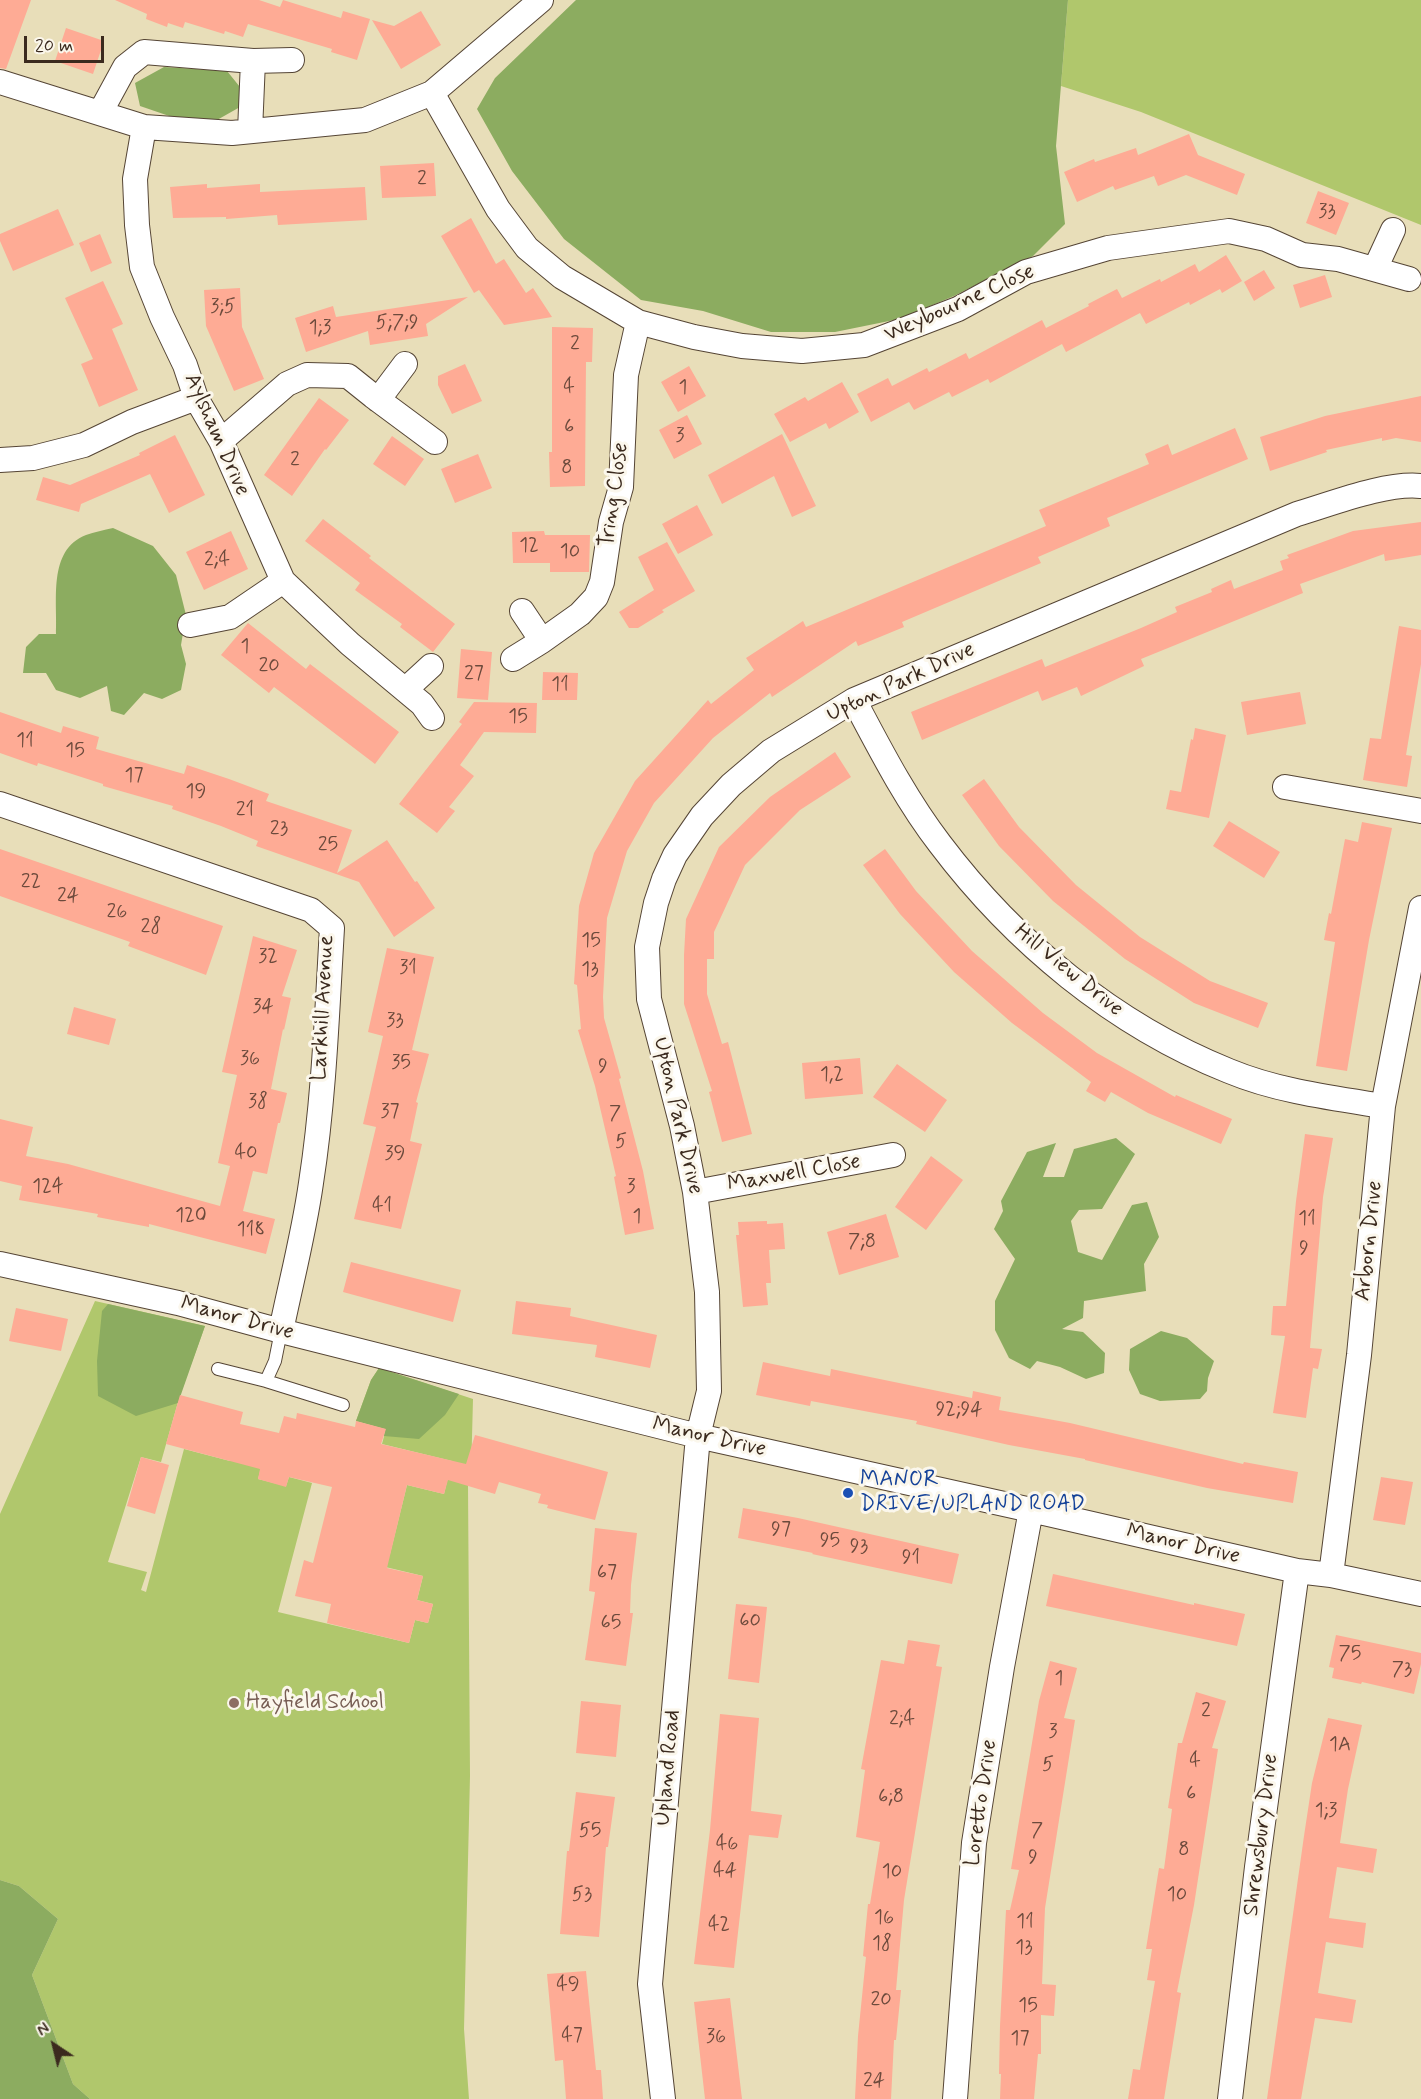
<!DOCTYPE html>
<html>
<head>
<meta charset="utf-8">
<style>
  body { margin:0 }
  #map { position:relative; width:1421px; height:2099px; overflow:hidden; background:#e8deb9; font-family:Mynerve,sans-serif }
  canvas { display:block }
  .north { position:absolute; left:24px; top:2015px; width:60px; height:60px; -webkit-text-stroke:4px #fbf7ec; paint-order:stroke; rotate:325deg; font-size:16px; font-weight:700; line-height:24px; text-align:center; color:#3b2a1e }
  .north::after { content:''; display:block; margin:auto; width:21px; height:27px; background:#3b2a1e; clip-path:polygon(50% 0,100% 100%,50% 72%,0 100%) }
  .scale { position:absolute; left:24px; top:36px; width:80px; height:27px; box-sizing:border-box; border:3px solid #3b2a1e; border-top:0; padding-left:8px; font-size:18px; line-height:21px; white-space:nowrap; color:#3b2a1e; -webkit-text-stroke:4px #fbf7ec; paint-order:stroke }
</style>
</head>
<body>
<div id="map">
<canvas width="1421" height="2099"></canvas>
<div class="north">N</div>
<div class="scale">20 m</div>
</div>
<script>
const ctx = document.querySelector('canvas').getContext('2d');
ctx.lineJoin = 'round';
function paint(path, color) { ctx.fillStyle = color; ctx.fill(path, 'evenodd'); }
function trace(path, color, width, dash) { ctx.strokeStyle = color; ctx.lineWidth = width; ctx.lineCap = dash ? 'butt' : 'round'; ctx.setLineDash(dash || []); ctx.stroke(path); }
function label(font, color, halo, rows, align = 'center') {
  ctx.font = font + ' Mynerve,sans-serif'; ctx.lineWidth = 6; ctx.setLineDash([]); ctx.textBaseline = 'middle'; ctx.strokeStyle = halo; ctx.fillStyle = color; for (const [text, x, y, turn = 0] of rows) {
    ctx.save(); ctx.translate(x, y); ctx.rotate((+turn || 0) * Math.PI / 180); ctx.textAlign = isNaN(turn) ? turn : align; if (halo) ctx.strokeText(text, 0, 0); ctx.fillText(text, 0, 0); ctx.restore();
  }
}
paint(new Path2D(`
  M1068,0H1421V225L1141,112L1061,86Z
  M95,1301L205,1326L180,1395L161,1462L141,1457L108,1562L147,1572L141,1590L146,1592L184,1449L230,1461L269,1437L258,1479L286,1486L289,1477L312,1483L278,1612L409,1643L415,1620L428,1623L433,1604L417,1600L423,1576L373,1564L390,1554L407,1485L444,1494L452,1461L382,1444L386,1429L356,1421L371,1380L379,1368L473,1399L471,1475L468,1486L470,1776L464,2029L469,2099H90L73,2084L32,1975L58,1919L19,1886L0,1880V1514Z`), '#b0c76c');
paint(new Path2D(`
  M576,0H1068L1056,146L1065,224L1033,256L954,296L899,319L835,332H771L703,311L641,300L564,239L512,171L477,109L495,78Z
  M164,67L227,71L244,92L240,107L217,120L178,119L140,106L135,83Z
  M113,528L153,546L176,575L186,615L181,645L186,664L181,690L162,699L144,693L124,715L111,711L107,686L80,698L56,690L46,673H23L26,647L39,634H56C58,602 47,550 86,535C94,532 104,530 113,528Z
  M1116,1138L1135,1154L1102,1209L1079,1210L1071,1221L1078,1252L1102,1260L1132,1205L1147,1202L1159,1237L1144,1264L1146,1291L1084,1301L1083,1318L1062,1329L1083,1332L1105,1353L1104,1373L1086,1379L1060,1367L1037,1361L1030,1369L1009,1358L995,1330V1301L1015,1259L994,1229L1003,1211L1001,1201L1027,1152L1056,1143L1043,1177H1064L1074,1149Z
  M108,1304L205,1326L178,1403L136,1416L98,1396L97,1361L102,1311Z
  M1161,1331L1187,1338L1214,1361L1208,1378L1207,1391L1200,1399L1160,1401L1140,1394L1129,1370L1130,1349Z
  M379,1368L459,1394L445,1415L419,1439L384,1436L385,1429L356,1421L371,1380Z
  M0,1880L19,1886L58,1919L32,1975L73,2084L90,2099H0Z`), '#8cac60');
paint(new Path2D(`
  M0,0H31L6,69L0,68Z
  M115,0H259L280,7L283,0L341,18L343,11L370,19L357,60L331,52L332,49L248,24L243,37L225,31L224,34L185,22L183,28L168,23L167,27L146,19L147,14Z
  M421,11L441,45L401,69L372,20L394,26Z
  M66,28L104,41L93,74L55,61Z
  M1189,134L1198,155L1245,174L1237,195L1186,175L1158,186L1154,176L1115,190L1113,186L1077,202L1064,172L1094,159L1095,162L1136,148L1138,155Z
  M434,163L436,196L382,198L380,166Z
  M207,184V188L260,184V192L365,187L367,220L278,225L277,215L226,219V217L173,218L170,187Z
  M1318,191L1349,203L1336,235L1306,223Z
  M58,209L74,245L13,271L0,241V234Z
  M471,218L496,264L504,259L526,293L533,288L552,317L504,325L479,290L474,293L441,236Z
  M100,234L112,263L91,272L79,243Z
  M1226,255L1242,281L1222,293L1220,289L1190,305L1189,302L1146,324L1140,313L1066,352L1062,344L990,383L988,379L952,397L949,392L914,410L909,402L871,422L857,394L888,378L892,386L927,368L929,372L966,353L969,359L1042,320L1046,328L1089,306L1088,304L1117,289L1122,298L1160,279L1161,282L1195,264L1199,272Z
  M1264,270L1275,288L1254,301L1244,282Z
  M1325,275L1332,297L1300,308L1293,285Z
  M103,281L123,324L112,329L138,390L99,407L81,364L93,359L65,298Z
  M240,288L242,327L264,379L234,391L206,326L204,290Z
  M468,297L426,324L428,336L370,345L368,331L306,352L295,318L333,306L336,317Z
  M552,327L593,328L592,362H586L585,486L550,487L549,452H552Z
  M465,364L482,401L452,414L438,385V376Z
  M689,366L706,396L678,412L661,382Z
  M842,382L859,412L829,429L826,423L790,442L774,414L805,397L808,401Z
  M1421,396V442L1396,438L1382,441V438L1326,450L1327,452L1270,471L1260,437L1325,416Z
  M319,398L349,420L326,450L325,449L292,496L264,475Z
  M687,415L702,444L674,459L659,430Z
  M1235,428L1248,459L1107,518L1110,526L1038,557L1041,563L902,622L904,627L858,646L856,641L772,697L770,693L713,738L654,803L627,851L607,918L603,997L604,1018L621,1078L619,1079L643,1171L654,1229L625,1235L614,1177L616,1176L595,1086L578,1030L581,1029L577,985L574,984L579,906L594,853L635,781L708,700L711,704L754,670L746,658L803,621L806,627L1046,526L1039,510L1149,464L1145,454L1168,444L1172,455Z
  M782,434L816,506L792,517L774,476L722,504L708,475Z
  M175,435L205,495L169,513L150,474L81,504L79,512L36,500L43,477L70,485L140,455L139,453Z
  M392,436L424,459L405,486L373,464Z
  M478,454L492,488L455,503L441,469Z
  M697,505L713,535L678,554L662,524Z
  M323,519L371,556L369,558L455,624L433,652L400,627L402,624L355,590L360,583L305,541Z
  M1421,522V555L1385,561L1384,554L1300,584L1303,593L1141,659L1144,666L1081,696L1077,687L1042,701L1038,691L922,740L911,712L1042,659L1045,667L1141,628L1177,612L1175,607L1212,592L1211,589L1231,580L1234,589L1283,570L1280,561L1289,558L1287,555L1353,531Z
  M231,531L248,569L204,590L186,552Z
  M544,531L545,535H590L589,572H550V563H513L512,532Z
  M667,542L695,591L662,610L664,612L638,628H629L619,612L654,590L638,557Z
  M248,623L306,669L310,664L399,732L375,764L274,687L269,693L221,655Z
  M1399,626L1421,630V664L1406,755L1412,756L1407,787L1363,780L1370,738L1381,739Z
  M461,649L492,652L488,700L457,698Z
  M543,672L578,673L577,700H542Z
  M1300,692L1306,724L1247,735L1241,702Z
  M474,702L537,703L536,733L484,732L460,765L474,776L449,807L455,811L437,833L399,804L462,724L459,722Z
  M0,712L61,733L63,726L99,737L96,749L184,774L187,765L229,779L269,794L266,801L352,830L337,873L387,840L415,882L417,881L435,908L394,937L359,882L256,846L258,841L221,826L172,809L173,806L103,786V784L38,763L37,766L0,753Z
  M1195,728L1226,735L1209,818L1166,809L1170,790L1181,792L1191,739L1193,740Z
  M835,752L851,777L800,810L745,865L714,932V959H707V994L722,1044L728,1042L752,1134L722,1142L709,1092L712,1091L684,1004V955L686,919L719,847L770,797Z
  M984,779L1019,827L1076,885L1140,937L1210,981L1268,1003L1258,1028L1194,1003L1125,959L1053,901L999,846L962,795Z
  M1229,821L1280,852L1264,878L1213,846Z
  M1362,822L1392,828L1369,940L1347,1071L1316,1066L1335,942L1324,940L1329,913L1331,914L1345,839L1358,842Z
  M0,849L223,926L206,975L128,946L130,942L0,896Z
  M885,849L916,891L972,951L1043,1013L1097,1053L1175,1097L1176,1095L1232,1119L1221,1144L1148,1113L1111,1092L1105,1102L1086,1091L1091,1082L1012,1023L954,972L900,914L863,865Z
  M253,936L297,950L282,996L291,998L284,1030L283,1029L271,1089L287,1093L280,1123H278L267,1174L253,1171L243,1211L275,1219L266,1254L149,1224V1227L97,1217L98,1214L19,1200L22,1186L0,1181V1119L33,1127L26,1156L68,1164L220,1206L230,1166L218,1163L237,1075L222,1072Z
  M387,948L434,957L412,1050L429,1054L416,1102L418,1103L410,1141L422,1144L401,1229L354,1219L376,1127L363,1124L383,1036L368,1032Z
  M74,1007L116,1019L109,1045L67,1034Z
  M860,1058L863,1094L805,1099L802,1063Z
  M897,1064L947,1100L925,1132L873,1097Z
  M1305,1134L1333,1138L1323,1197L1310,1348L1322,1349L1318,1369L1313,1368L1306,1418L1273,1413L1285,1336L1271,1335L1273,1306H1286L1296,1201Z
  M931,1156L963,1180L926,1230L895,1207Z
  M886,1214L899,1257L839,1275L827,1232Z
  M767,1221V1224L783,1223L785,1249L769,1250L771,1283H766L768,1305L743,1307L736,1235H739L738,1222Z
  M351,1262L461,1290L453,1322L343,1292Z
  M516,1301L571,1308L570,1316L657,1335L650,1368L595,1357L597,1345L512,1334Z
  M16,1308L68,1319L61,1351L9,1341Z
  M763,1362L830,1376L831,1369L972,1398L973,1391L1001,1397L999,1410L1070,1423L1243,1464L1244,1462L1298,1472L1293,1503L1207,1488L1085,1460V1459L1009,1445L916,1424L917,1421L811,1401L810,1406L756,1395Z
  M180,1395L243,1412L240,1424L279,1433L284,1416L296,1419L297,1413L355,1427L356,1421L386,1429L381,1444L466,1464L475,1435L608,1472L595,1520L547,1508L548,1505L538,1503L541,1494L499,1482L495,1494L448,1480L444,1494L407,1485L387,1568L423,1576L417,1600L433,1604L428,1623L415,1620L409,1643L327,1623L331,1604L295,1596L304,1560L313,1563L332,1487L289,1477L286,1487L258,1479L260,1469L166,1444Z
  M141,1457L169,1465L155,1514L127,1506Z
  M1381,1477L1413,1482L1405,1525L1373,1520Z
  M743,1508L798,1518L959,1554L952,1584L812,1554L813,1553L738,1538Z
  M595,1528L637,1533L631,1585L630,1613H633L626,1666L585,1660L595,1592L589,1591Z
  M1053,1574L1194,1605V1603L1245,1614L1237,1646L1046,1606Z
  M736,1604L767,1607L759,1683L728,1679Z
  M1336,1635L1421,1653V1664L1414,1694L1362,1682L1361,1684L1332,1678L1334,1668L1329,1667Z
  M908,1640L940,1645L936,1666L942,1667L904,1900L896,1990H901L896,2040H894L891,2099H855L858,2036L866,1957L863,1956L868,1904H870L880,1842L856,1837L865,1770L861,1769L881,1660L904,1664Z
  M1050,1661L1077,1668L1064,1718L1075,1720L1045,1908L1042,1984L1056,1985L1054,2016L1041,2015V2054H1038L1034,2099H1000L1001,2074H999L1000,2026L1006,1910H1010L1019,1870L1011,1869L1039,1701Z
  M1196,1692L1226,1701L1212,1748L1218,1749L1194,1905L1177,1992L1181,1993L1168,2074L1164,2099H1128L1133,2069L1140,2070L1155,1981L1147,1980L1152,1949H1146L1159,1868L1164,1869L1172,1809L1168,1808L1178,1743H1182Z
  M581,1701L621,1705L616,1757L576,1753Z
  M720,1714L759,1718L751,1811L782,1815L778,1838L749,1835L734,1968L694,1964L710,1830Z
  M1328,1718L1362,1725L1348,1789L1340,1843L1377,1849L1373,1873L1337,1867L1329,1918L1366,1923L1363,1948L1326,1942L1318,1993L1356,2000L1352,2023L1315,2018L1301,2099H1267L1304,1836L1312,1783Z
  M576,1792L615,1797L608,1847H606L599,1937L560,1934L567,1851H569Z
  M586,1971L596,2070H601L603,2099H566L563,2060L555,2061L547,1974Z
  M730,1998L742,2099H705L694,2002Z`), '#feab95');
const service = new Path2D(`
  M218,1369L266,1381L275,1361L281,1331
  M266,1381L343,1405`);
const minor = new Path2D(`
  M253,61L292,60
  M0,82L144,127L232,133L365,120L432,93L541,0
  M432,93L498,209L527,248L562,277L638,322L694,337L742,346L802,351L864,345L958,309L1026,272L1108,248L1229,231L1266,239L1302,255L1338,259L1409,279
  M100,113L125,67L144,52L253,61L250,131
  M144,127L135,179L137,225L142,267L162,317L185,365L196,398L221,441L283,581L350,644L422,704L432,718
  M1375,269L1393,230
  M378,400L405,364
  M221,441L287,384L307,375L348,376L373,396L435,442
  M0,460L33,458L84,445L132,422L196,398
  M522,611L542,641L580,614L596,597L602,582L611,522L621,487L626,375L638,322
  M190,625L230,617L283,581
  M513,659L542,641
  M406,689L431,666
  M854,700C880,749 906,800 940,844C1014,942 1114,1025 1229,1071C1277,1091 1332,1098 1383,1106
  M1285,787L1421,811
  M0,804L311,910L332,928C327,1013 324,1099 311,1183C304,1233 291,1282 281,1331
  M695,1192L893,1155
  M0,1264L178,1303L281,1331L698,1436L1031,1510L1297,1571L1331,1575L1421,1594
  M1331,1575L1359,1355L1383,1106L1421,908
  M663,2099L650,1984L698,1436L709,1391L707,1292L695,1192L682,1126L649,999L647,947L656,903L664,879L675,855L702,816L731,785L771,751L854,700L1297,514C1331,504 1387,482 1421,486
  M955,2099L974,1843L1002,1667L1031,1510
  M1230,2099L1257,1867L1297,1571`);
trace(service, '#554535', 14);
trace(minor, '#554535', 26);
trace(service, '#fff', 12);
trace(minor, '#fff', 24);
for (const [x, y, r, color] of [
  [848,1493,6,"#1a4fb4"],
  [234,1703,6,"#8d6e63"]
]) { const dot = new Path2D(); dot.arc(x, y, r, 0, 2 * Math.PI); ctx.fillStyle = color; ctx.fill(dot); trace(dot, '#fbf7ec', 2); }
label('20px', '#6c4a3c', null, [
  ["2",422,180],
  ["33",1327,213],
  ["3;5",223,308],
  ["5;7;9",397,324],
  ["1;3",320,329],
  ["2",575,345],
  ["4",569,388],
  ["1",683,389],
  ["6",569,428],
  ["3",680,437],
  ["2",295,461],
  ["8",567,469],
  ["12",529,547],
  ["10",570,553],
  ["2;4",217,561],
  ["1",245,648],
  ["20",269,667],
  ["27",474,675],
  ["11",560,686],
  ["15",518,718],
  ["11",25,742],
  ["15",75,752],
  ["17",134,777],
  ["19",196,793],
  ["21",245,811],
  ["23",279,830],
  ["25",328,846],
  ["22",31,883],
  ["24",68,897],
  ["26",117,913],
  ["28",151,928],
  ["15",591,942],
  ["32",268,958],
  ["31",408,969],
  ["13",590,971],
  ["34",263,1008],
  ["33",395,1022],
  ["36",250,1060],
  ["35",401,1064],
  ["9",603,1068],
  ["1,2",832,1076],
  ["38",258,1103],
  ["37",390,1113],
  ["7",615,1115],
  ["5",621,1143],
  ["40",246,1154],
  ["39",395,1155],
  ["124",48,1188],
  ["3",631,1188],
  ["41",382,1207],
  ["120",191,1217],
  ["1",637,1218],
  ["11",1307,1220],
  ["118",251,1231],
  ["7;8",862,1243],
  ["9",1304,1250],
  ["92;94",959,1411],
  ["97",781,1531],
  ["95",830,1542],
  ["93",859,1548],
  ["91",911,1559],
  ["67",607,1574],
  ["60",750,1622],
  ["65",611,1624],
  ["75",1350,1655],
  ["73",1402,1671],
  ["1",1059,1680],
  ["2",1206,1712],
  ["2;4",902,1720],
  ["3",1053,1733],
  ["1A",1340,1746],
  ["4",1195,1762],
  ["5",1048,1766],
  ["6",1191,1795],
  ["6;8",891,1798],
  ["1;3",1326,1812],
  ["55",590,1832],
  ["7",1037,1832],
  ["46",727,1845],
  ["8",1184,1851],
  ["9",1033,1859],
  ["44",725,1872],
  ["10",892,1873],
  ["53",582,1896],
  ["10",1177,1896],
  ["16",884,1919],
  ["11",1025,1923],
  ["42",719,1926],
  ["18",882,1945],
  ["13",1024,1949],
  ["49",568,1986],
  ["20",881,2001],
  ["15",1028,2007],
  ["47",572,2037],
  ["36",716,2038],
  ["17",1020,2040],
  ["24",874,2082]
]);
label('22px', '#3b2a1e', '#fbf7ec', [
  ["Weybourne Close",960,304,-24],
  ["Aylsham Drive",216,435,66],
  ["Tring Close",615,495,-82],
  ["Upton Park Drive",901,683,-25],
  ["Hill View Drive",1068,971,39],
  ["Larkhill Avenue",324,1008,-87],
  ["Upton Park Drive",677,1116,77],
  ["Maxwell Close",794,1174,-10],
  ["Arborn Drive",1370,1241,-84],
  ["Manor Drive",237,1319,15],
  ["Manor Drive",709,1438,13],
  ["Manor Drive",1183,1545,13],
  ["Upland Road",669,1768,-85],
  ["Loretto Drive",982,1803,-82],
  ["Shrewsbury Drive",1262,1835,-83]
]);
label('22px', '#164399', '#fbf7ec', [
  ["MANOR",860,1480],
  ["DRIVE/UPLAND ROAD",860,1505]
], 'left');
label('22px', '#785e54', '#fbf7ec', [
  ["Hayfield School",246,1703]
], 'left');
</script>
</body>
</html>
